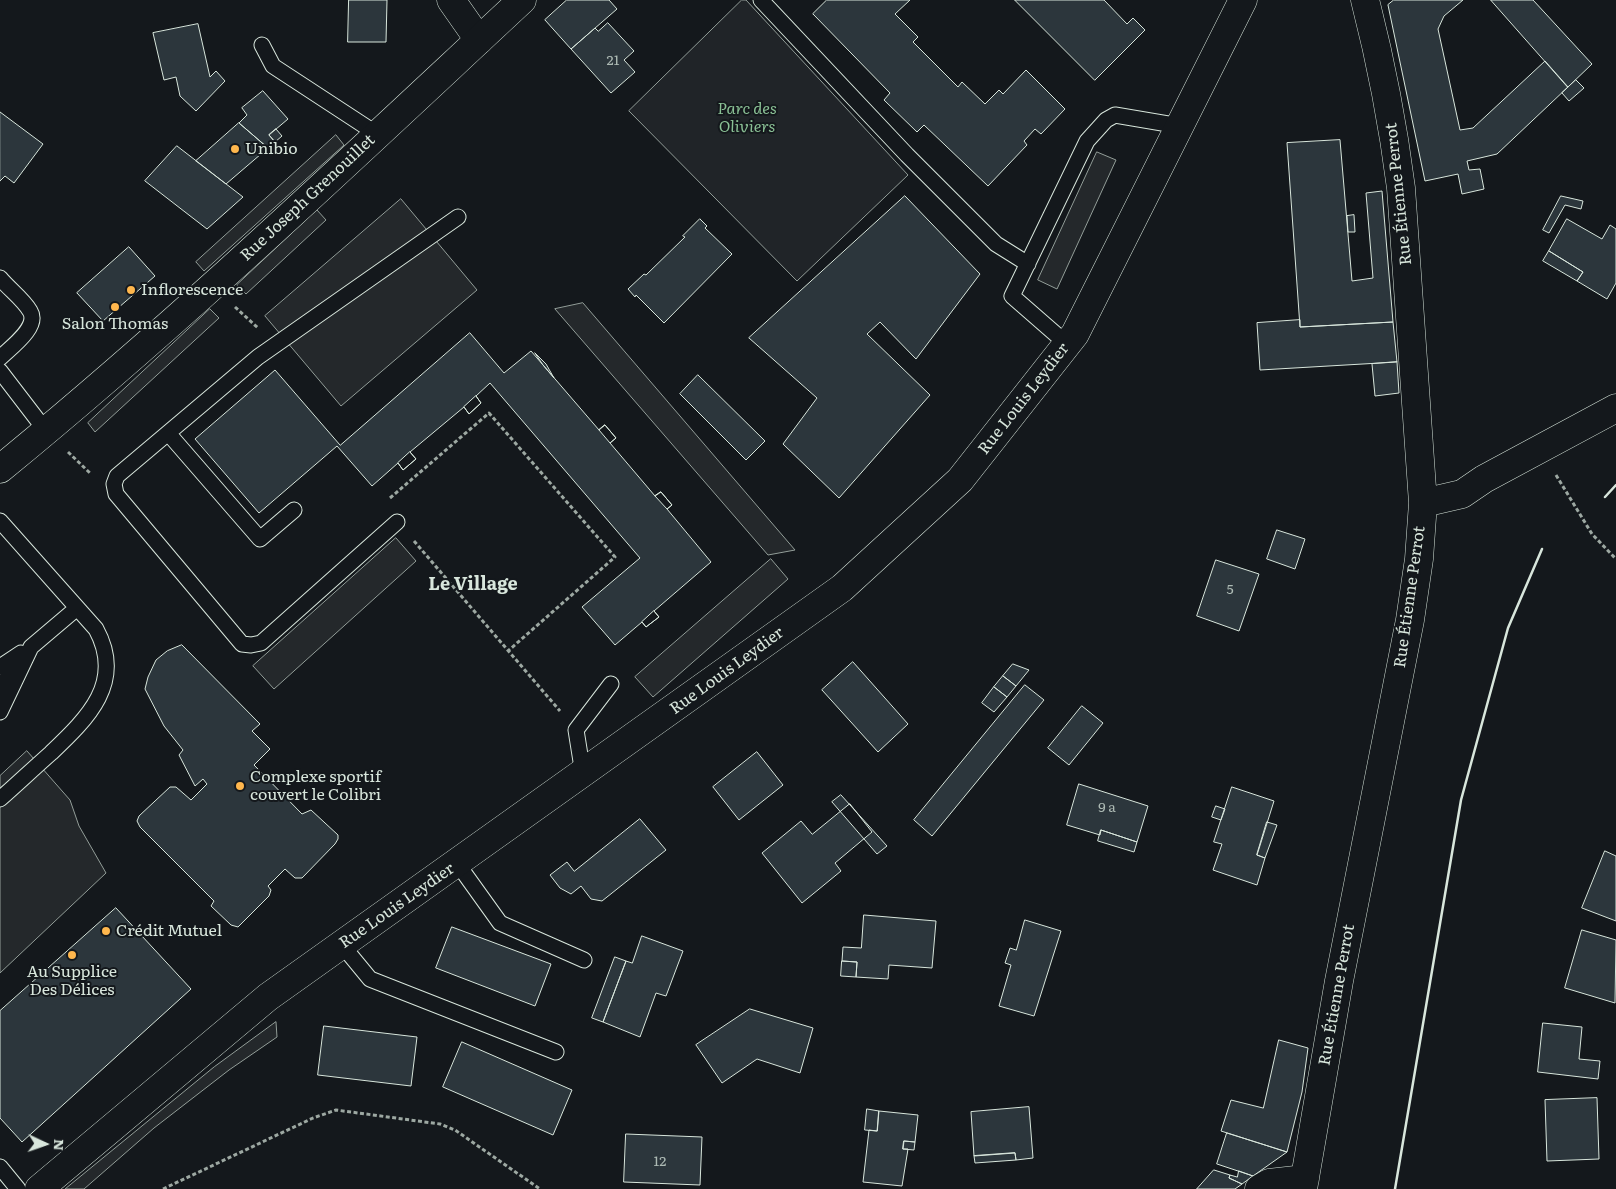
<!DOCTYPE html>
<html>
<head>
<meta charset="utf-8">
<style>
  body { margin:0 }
  #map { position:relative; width:1616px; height:1189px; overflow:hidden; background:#14181c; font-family:Literata,serif }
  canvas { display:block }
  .north { position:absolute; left:20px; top:1119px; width:50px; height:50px; -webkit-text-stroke:4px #14181c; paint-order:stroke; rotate:93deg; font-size:14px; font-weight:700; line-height:20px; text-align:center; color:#d8e6dc }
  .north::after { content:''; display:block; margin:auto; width:18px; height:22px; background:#d8e6dc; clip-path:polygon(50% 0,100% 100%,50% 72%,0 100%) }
</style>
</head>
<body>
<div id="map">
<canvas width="1616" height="1189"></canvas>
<div class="north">N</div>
</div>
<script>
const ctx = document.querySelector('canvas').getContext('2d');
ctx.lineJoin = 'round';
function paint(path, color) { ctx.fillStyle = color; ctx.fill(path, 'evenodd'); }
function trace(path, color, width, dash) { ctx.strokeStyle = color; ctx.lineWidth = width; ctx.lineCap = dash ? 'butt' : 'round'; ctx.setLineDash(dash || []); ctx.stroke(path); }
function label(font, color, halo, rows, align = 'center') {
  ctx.font = font + ' Literata,serif'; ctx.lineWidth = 4; ctx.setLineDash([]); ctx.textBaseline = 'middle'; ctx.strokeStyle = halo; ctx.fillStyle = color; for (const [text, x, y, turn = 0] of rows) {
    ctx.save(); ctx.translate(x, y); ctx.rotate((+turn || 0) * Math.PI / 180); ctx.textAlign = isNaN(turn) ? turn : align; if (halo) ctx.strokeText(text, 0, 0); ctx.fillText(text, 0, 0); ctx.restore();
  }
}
const green = new Path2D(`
  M742,0H746L908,175L797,281L629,111Z`);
paint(green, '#202428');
trace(green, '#939e99', 1);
const parking = new Path2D(`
  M336,135L344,145L204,271L196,262Z
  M1097,152L1116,160L1057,289L1038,280Z
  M401,199L477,290L341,406L265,316Z
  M317,210L326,220L246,294L237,285Z
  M583,303L795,550L768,555L555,309Z
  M210,309L219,318L95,432L88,423Z
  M396,538L416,561L274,689L253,666Z
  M771,559L788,579L653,697L635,677Z
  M27,751L70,800L79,826L106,873L0,973V776Z
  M276,1022L277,1037L229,1070L154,1128L84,1189H65L214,1067Z`);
paint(parking, '#24282b');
trace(parking, '#939e99', 1);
const building = new Path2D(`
  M349,0H387L386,42H348Z
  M567,0H609L617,9L571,49L545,20Z
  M827,0H910L895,14L918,37L913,42L958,87L962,82L985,104L999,90L1003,94L1026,70L1065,109L1041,134L1035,129L1024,141L1027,145L988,186L924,125L917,132L884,100L890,93L813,14Z
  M1015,0H1104L1127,24L1133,18L1145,30L1095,80Z
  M1394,0H1463L1444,16L1438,29L1460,130L1473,128L1545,61L1568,87L1497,154L1467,161L1469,170L1480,169L1484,189L1462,194L1458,174L1425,181L1388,5Z
  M1491,0H1533L1592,64L1568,87Z
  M608,23L634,51L624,60L635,72L611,93L571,49L595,28L598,31Z
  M198,24L210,77L216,71L225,81L196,111L180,96L176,77L164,80L153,33Z
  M1576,80L1584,88L1569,101L1562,93Z
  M263,91L288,119L269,135L275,142L268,148L239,123L247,115L242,108Z
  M0,112L43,144L14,183L5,176L0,181Z
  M239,123L268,148L226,184L196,161Z
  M276,129L282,136L275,142L269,135Z
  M1340,140L1352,281L1373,278L1366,193L1382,191L1393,322L1300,327L1287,143Z
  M177,146L243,197L207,229L145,181Z
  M905,196L980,274L916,359L880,322L867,334L930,395L839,498L783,444L817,398L749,338Z
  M1561,196L1583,201L1581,209L1565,205L1549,233L1543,230Z
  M1354,215L1355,232H1348L1347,216Z
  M700,219L707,226L705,228L732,254L664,323L636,295L635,297L628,289L644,274L646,275L685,237L683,236Z
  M1567,219L1602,239L1610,225L1616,229V283L1607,299L1577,281L1583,272L1549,251Z
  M129,247L155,276L103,321L77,293Z
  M1549,251L1583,272L1577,281L1543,261Z
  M1300,320V327L1393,322L1397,362L1260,370L1257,323Z
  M470,333L504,373L531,351L599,430L605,425L616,438L610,443L655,496L661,492L672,505L667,509L711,562L654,611L659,617L646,627L642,622L615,645L582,607L640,558L490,383L476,396L481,403L469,414L464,407L410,452L416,459L403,470L398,463L372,486L337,446L259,513L195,439L275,370L340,445Z
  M535,353L546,364L554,378L543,365Z
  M1397,362L1399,393L1375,396L1372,364Z
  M698,375L765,441L746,460L680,394Z
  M476,396L481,403L469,414L464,407Z
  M605,425L616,438L610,443L599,430Z
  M410,452L416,459L403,470L398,463Z
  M661,492L672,505L667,509L655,496Z
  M1277,530L1305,539L1295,569L1267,559Z
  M1216,560L1259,574L1239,631L1197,616Z
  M654,611L659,617L646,627L642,622Z
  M182,645L260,724L252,731L270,749L254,765L302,814L311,810L338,835V839L335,844L302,878H295L285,869L268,886L271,890L269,896L238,927L231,925L211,906L214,901L140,827L137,821L139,816L170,787H176L191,800L207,784L203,779L195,786L179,755L183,750L164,726L145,689L148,677L156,660L167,651Z
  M853,662L908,724L878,752L822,690Z
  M1013,664L1029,670L1016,686L1003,676Z
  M1003,676L1016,686L1007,697L994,687Z
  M1025,685L1044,700L932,836L914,820Z
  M994,687L1007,697L994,712L982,703Z
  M1082,706L1103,723L1069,765L1048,748Z
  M757,752L783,785L739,820L713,787Z
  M1079,784L1148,806L1137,842L1101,830L1100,835L1067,825Z
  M1232,787L1274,801L1257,855L1265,858L1257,885L1213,870L1222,844L1214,842Z
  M841,795L887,846L877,854L832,802Z
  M850,804L872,832L835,863L841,871L802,903L762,853L801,821L812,834Z
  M1216,806L1225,809L1221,820L1212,817Z
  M640,819L666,850L602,901L591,899L581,886L571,894L560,888L550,875L567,862L574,871Z
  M1267,822L1277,825L1265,858L1257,855Z
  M1101,830L1137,842L1134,852L1098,841Z
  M1605,851L1616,856V921L1582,908Z
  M116,908L191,989L22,1142L0,1118V1011Z
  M864,915L936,921L932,968L889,965L888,979L856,977L857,962L842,961L843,947L861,948Z
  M1025,920L1061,931L1034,1016L999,1006L1011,965L1005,963L1010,948L1016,950Z
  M452,927L551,964L535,1006L436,968Z
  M1582,930L1616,940L1615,1003L1565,988Z
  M642,936L683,951L666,996L656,993L640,1037L603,1022L626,961L632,963Z
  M615,957L626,961L603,1022L592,1018Z
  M842,961L857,962L856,977L841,976Z
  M750,1009L813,1028L800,1073L757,1059L722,1083L696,1045Z
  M1543,1023L1582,1027L1579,1059L1600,1061L1598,1079L1538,1072Z
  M324,1026L417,1037L411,1086L318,1075Z
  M1279,1040L1308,1048L1302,1092L1287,1152L1221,1131L1231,1100L1263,1108Z
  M462,1042L572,1090L553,1135L443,1087Z
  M1597,1098L1599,1159L1547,1161L1545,1100Z
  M1029,1107L1033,1158L1016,1160L1015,1153L974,1156L971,1112Z
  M867,1109L879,1111L877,1131L865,1130Z
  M879,1111L918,1115L915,1142L904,1141L903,1149H908L902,1186L863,1182L869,1130L877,1131Z
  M1227,1133L1287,1152L1253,1176L1217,1164Z
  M626,1134L702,1137L700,1185L624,1182Z
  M904,1141L915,1142L914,1150L903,1149Z
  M1015,1153L1016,1160L975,1163L974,1156Z
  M1214,1170L1230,1175L1229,1178L1242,1184L1235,1189H1197Z
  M1239,1171L1253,1176L1242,1184L1229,1178L1230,1175L1237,1177Z`);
paint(building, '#2c363c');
trace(building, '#d8e6dc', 1);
const lane = new Path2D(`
  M761,0L907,155L996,244L1028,264
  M262,45L273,66L377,134
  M0,278C9,289 23,299 30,311C40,327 10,348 0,358
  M1067,344L1012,296L1087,141L1106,120L1115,115L1180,126
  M0,371L46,431
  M168,433L260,539L294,510
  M0,521L96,629C125,682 88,718 51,753C34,768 17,784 0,799
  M397,522L261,643L251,645L242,644L116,494L114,484L117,476L258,357L458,217
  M0,667L21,653
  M0,687L15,668
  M0,712L31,647L77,608
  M583,774L576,730L611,684
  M457,863L500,923L584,960
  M342,945L370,979L556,1052
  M0,1167L18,1189`);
const street = new Path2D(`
  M451,0L479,40
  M1423,503L1462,494L1484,479L1616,408
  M1259,1189L1269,1183L1305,1179
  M1303,1189L1339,981L1410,620L1419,559L1423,503L1401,188C1393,125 1381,62 1365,0`);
const secondary = new Path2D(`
  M0,469C181,321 351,159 522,0
  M39,1189L268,997L842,588L960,480L1075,334L1243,0`);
trace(lane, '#d8e6dc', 17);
trace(street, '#d8e6dc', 29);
trace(secondary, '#d8e6dc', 29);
trace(new Path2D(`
  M235,307L258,328
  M68,452L91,474
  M1556,475L1592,534L1616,559
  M390,498L489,413L615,557L508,651
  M414,541L560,711
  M163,1189L313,1118L336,1110L440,1124L455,1130L540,1189`), '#9da8a2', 3, [4, 2.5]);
trace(lane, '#14181c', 15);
trace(street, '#14181c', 28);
trace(secondary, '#14181c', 28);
trace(new Path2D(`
  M1605,497L1616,485
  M1395,1189L1461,800L1508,628L1542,549`), '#d8e6dc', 2.5);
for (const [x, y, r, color] of [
  [235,149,5,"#ffb74d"],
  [131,290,5,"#ffb74d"],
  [115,307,5,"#ffb74d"],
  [240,786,5,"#ffb74d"],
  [106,931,5,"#ffb74d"],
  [72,955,5,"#ffb74d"]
]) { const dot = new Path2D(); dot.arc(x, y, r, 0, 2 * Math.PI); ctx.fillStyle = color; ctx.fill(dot); trace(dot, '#14181c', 2); }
label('14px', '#adbab4', null, [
  ["21",613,61],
  ["5",1230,590],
  ["9 a",1107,808],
  ["12",660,1162]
]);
label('italic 16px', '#8ac095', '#14181c', [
  ["Parc des",747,109],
  ["Oliviers",747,127]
]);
label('16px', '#d8e6dc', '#14181c', [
  ["Unibio",245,149],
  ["Inflorescence",141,290],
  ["Salon Thomas",115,324,"center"],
  ["Complexe sportif",250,777],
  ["couvert le Colibri",250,795],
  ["Crédit Mutuel",116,931],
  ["Au Supplice",72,972,"center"],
  ["Des Délices",72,990,"center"]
], 'left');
label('16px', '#d8e6dc', '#14181c', [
  ["Rue Étienne Perrot",1399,194,-96],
  ["Rue Joseph Grenouillet",308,198,-43],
  ["Rue Louis Leydier",1024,399,-52],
  ["Rue Étienne Perrot",1410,597,-82],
  ["Rue Louis Leydier",727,671,-36],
  ["Rue Louis Leydier",397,906,-35],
  ["Rue Étienne Perrot",1337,995,-80]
]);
label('bold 18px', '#d8e6dc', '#14181c', [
  ["Le Village",473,585]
]);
</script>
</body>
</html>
